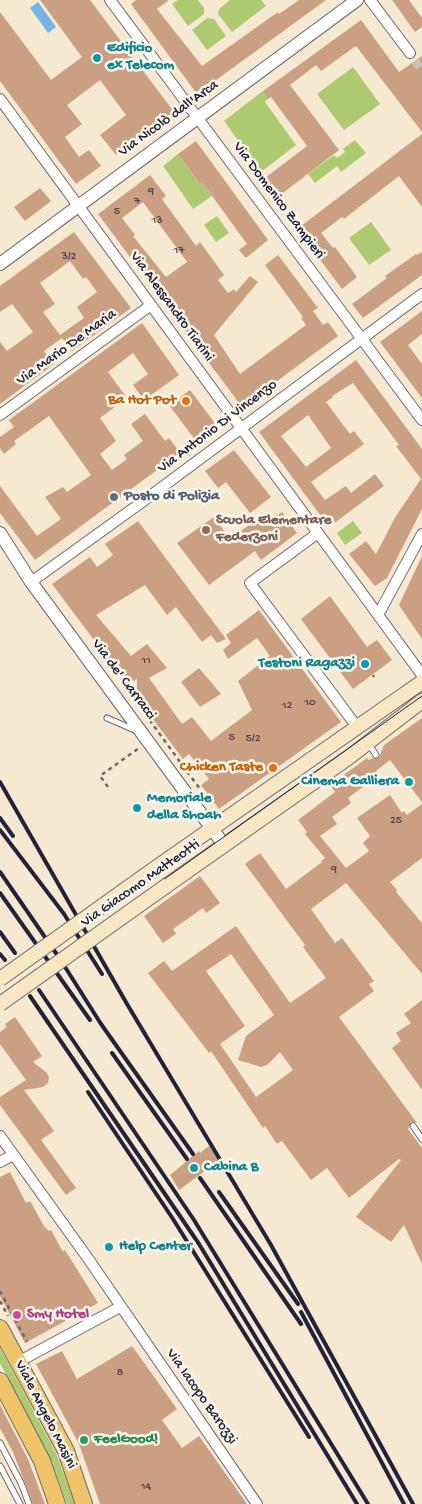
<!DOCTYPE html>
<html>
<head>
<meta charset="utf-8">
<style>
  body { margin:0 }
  canvas { display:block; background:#f5e9d2 }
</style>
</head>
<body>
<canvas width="422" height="1504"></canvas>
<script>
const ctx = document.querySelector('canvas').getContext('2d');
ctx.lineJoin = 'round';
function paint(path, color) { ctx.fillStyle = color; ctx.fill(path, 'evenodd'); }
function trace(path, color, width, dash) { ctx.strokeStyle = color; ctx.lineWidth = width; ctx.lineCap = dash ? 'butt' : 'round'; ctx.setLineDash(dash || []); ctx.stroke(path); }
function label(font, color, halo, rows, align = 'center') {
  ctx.font = font + ' "Gochi Hand",sans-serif'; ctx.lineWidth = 5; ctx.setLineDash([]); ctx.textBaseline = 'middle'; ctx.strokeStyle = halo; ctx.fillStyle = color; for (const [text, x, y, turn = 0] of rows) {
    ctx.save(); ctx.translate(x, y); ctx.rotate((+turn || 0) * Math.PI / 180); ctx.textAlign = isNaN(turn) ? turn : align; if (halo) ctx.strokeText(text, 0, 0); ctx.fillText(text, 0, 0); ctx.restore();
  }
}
paint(new Path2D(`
  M178,0H198L204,8V14L188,26L172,4Z
  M230,0H261L266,6L232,32L218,14L219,9Z
  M207,18L214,19L226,36L207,50L192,30Z
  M353,67L380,104L344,130L317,94Z
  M263,91L268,99L265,102L296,145L261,172L224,121Z
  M355,140L366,153L341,172L337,166L315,183L308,174L334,155L337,158L345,152L343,149Z
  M178,154L199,183L202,182L212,196L193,209L163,166Z
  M217,216L229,233L216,242L204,225Z
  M371,222L391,250L369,265L349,238Z
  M353,521L362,533L345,545L337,533Z
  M0,1348L56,1453L75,1504H67L51,1460L0,1363Z`), '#adca71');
paint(new Path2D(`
  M38,2L56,27L48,33L30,8Z`), '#72b6e8');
paint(new Path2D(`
  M40,0H90L174,112L116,155L100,135L126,115L100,80L67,105L82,124L65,137L79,157L89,150L101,166L76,184L0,81V12L51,80L82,57Z
  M136,0H169L157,9L202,66L278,12L279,14L299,0H326L197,94L131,4Z
  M392,0H409L422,18V27L415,32Z
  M361,20L399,72L422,56V132L356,46L321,71L316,65L290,85L339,150L279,196L265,178L307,146L271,97L268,99L263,91Z
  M422,134V207L399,176L344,219L342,217L321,233L333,248L335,247L357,277L342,289L297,229Z
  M196,141L268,240L246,258L239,250L247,244L202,182L200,184L178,154Z
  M150,175L166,196L162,199L196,246L200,242L224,275L218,280L228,293L234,289L236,292L250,276L258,282L214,335L240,374L306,325L301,318L303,317L265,265L278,255L318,308L313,311L323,325L328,322L338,336L242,407L98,214ZM143,202L187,262L166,277L133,236L135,235L122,218Z
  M40,188L51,201L25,221L14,207Z
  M74,232L131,308L72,351L62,338L44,351L54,364L0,404V342L7,351L33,332L12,304L0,312V286ZM70,261L83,279L86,277L97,292L77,307L84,318L60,335L43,312L55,304L40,283Z
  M422,252V275L363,318L352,304L387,278L385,276L416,254L417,255Z
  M422,311V334L408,345L422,364V398L380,342Z
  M142,323L179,375L144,400L133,385L148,374L133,353L108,372L127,398L100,418L116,441L100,454L112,470L127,459L124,455L143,441L131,424L145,414L165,441L169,438L180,453L35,560L0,513V486L37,536L61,519L45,497L63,487L67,492L91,475L49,416L14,441L16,444L4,454L0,448V437L14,427L9,420Z
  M356,360L422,449V509L387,578L375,586L349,554L366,541L376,554L396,516L421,479L396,446L399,445L353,383L332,396L333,397L326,402L350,434L354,431L364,444L311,482L325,500L346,486L351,493L375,474L384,486L329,527L259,432ZM308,415L331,448L306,467L281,436Z
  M190,390L217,426L196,441L169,405Z
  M234,450L271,497L250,513L226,482L218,488L205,471Z
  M282,512L297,533L261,560L255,551L209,585L177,543L214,517L230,539L263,515L268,522Z
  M138,521L226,639L217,643L211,635L202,642L176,607L167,615L145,585L96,615L131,656L147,644L167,668L149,678L182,724L192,717L211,741L252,710L238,681L270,656L257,638L228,659L223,650L231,643L226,635L259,610L341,722L219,809L201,785L209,779L189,754L183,759L137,698V679L127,684L52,584L90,557L97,567L113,555L105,544Z
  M422,556V639L399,605Z
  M330,596L367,647L377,640L392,660L353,689L301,619Z
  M199,668L221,694L200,707L181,682Z
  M422,718V802L390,760L376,771L379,775L348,798L351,803L332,817L337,824L320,836L346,868L369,851L363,843L370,836L357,818L390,795L402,813L404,811L407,815L422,804V858L390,882L397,890L396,892L422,923V974L346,883L311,909L335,943L342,938L374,981L369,984L374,991L339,1017L417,1123L411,1122L408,1129L422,1148V1264L404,1225L391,1242L356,1217L401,1160L399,1159L349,1198L327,1168L311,1180L282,1141L277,1144L265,1126L263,1128L211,1051L209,1053L148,973L164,961L172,971L236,926L290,1003L326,978L303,947L305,945L245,864L260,853L286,889L322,862L321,861L325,858L305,834L307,832L298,820L335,792L330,785L367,758L369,760L373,758H379L384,745ZM231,954L274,1015L246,1036L238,1060L261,1067L267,1065L280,1052L293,1070L256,1097L220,1044L245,1026L206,971Z
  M200,876L220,903L206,913L203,908L173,929L176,934L163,943L144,916Z
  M422,1000V1090L392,1048L401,1041L396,1033L411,1023L404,1014Z
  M15,1017L42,1056L33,1062L46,1072L49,1077L48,1083L43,1087L24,1090L54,1131L41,1140L76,1188L66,1195L0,1105V1097L26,1080L0,1044V1032L7,1027L5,1024Z
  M209,1146L219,1161L179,1190L170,1175L199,1151L200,1153Z
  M10,1172L26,1203L30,1201L44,1226L49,1231L51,1230L63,1252L65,1250L98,1303L25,1343L0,1296V1177Z
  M132,1346L177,1409L162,1420L182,1448L199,1436L247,1504H100L79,1444L36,1364L62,1351L77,1379Z
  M0,1405L28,1459L45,1504H33L13,1452L0,1428Z`), '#cba082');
trace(new Path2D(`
  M415,61L422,70`), '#cbc1b4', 8, [8, 4]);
const service = new Path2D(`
  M107,718L137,731
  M368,743L376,755
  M413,1126L422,1139
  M0,1443L21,1483L29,1504
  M0,1466L20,1504`);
const minor = new Path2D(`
  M110,0L422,420
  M370,0L410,53
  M0,99L422,675
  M0,415L151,305
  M318,533L250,583L357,727
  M31,582L138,505L422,294
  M378,615L422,534
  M0,1136L87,1257L257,1504
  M0,1162L13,1155
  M18,1362L120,1307`);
const tertiary = new Path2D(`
  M0,264L357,0
  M0,533L31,582L224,845`);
const secondary = new Path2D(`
  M154,869L422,682
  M166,886L348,758L422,701`);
const primary = new Path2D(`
  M0,1328L66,1451L84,1504
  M0,1381L42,1461L57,1504`);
trace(service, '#6c6870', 7);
trace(minor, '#6c6870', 12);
trace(tertiary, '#6c6870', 14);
trace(secondary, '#6c6870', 16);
trace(primary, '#6c6870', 18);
trace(new Path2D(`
  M373,675L374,677
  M140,707L205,796
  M108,787L100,776L139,748
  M0,1291L27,1342
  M0,1301L8,1316`), '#6c6870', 2.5, [4, 4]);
trace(service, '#fff', 5);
trace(minor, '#fff', 10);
trace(tertiary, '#fff', 12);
trace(secondary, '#f9e7c3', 14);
trace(primary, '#f0c469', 16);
trace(new Path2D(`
  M0,996L422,696`), '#22223b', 1);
trace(new Path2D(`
  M0,782L127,1004L271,1245L413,1504
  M0,818L13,836
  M0,830L64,914L102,974
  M0,872L60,959L101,1024L193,1154
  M0,893L90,1020
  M0,932L15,953
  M0,954L5,960
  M39,990L194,1220L368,1504
  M30,996L199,1244L357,1504
  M112,1053L187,1159
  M88,1092L173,1219L309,1437
  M200,1178L301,1324
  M219,1192L298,1304
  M301,1312L404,1504`), '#22223b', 4);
const secondaryBridge = new Path2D(`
  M0,979L154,869
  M0,1004L166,886`);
trace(secondaryBridge, '#6c6870', 16, []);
trace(secondaryBridge, '#f9e7c3', 14);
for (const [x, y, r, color] of [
  [97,58,5,"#0f9aa8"],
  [186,401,5,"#e8710a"],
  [114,497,5,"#5c6f8a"],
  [206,530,5,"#8d6e63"],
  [365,664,5,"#0f9aa8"],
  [273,768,5,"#e8710a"],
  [409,782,5,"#0f9aa8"],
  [137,808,5,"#0f9aa8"],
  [194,1168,5,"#0f9aa8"],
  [109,1247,5,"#0f9aa8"],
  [17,1315,5,"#d1479c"],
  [84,1440,5,"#2e9e5b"]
]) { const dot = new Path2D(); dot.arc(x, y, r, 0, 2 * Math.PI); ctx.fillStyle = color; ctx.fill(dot); trace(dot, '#fbf7ec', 2); }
label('12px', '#4c424d', null, [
  ["9",151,192],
  ["7",137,202],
  ["5",117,212],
  ["13",157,221],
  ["17",179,251],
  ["3/2",69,257],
  ["11",146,661],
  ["10",310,703],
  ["12",287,706],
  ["5",232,738],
  ["5/2",253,739],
  ["25",396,821],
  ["9",334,870],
  ["8",120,1373],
  ["14",146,1487]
]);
label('bold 15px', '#0d838f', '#fbf7ec', [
  ["Edificio",107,49],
  ["ex Telecom",107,66],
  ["Testoni Ragazzi",355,664,"right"],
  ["Cinema Galliera",399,782,"right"],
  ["Memoriale",147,799],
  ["della Shoah",147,816],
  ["Cabina B",204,1168],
  ["Help Center",119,1247]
], 'left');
label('15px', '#22223b', '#fbf7ec', [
  ["Via Nicolò dall'Arca",169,119,-36],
  ["Via Domenico Zampieri",278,201,53],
  ["Via Alessandro Tiarini",171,307,54],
  ["Via Mario De Maria",67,348,-36],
  ["Via Antonio Di Vincenzo",218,427,-37],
  ["Via de' Carracci",123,680,53],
  ["Via Giacomo Matteotti",141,884,-35],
  ["Via Iacopo Barozzi",201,1397,55],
  ["Viale Angelo Masini",45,1415,63]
]);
label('bold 15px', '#c56008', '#fbf7ec', [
  ["Ba Hot Pot",176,401],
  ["Chicken Taste",263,768]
], 'right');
label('bold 15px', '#4e5e75', '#fbf7ec', [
  ["Posto di Polizia",124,497]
], 'left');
label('bold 15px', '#785e54', '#fbf7ec', [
  ["Scuola Elementare",216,521],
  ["Federzoni",216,538]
], 'left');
label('bold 15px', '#b23c85', '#fbf7ec', [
  ["Smy Hotel",27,1315]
], 'left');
label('bold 15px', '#27864d', '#fbf7ec', [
  ["FeelGood!",94,1440]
], 'left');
</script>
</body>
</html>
